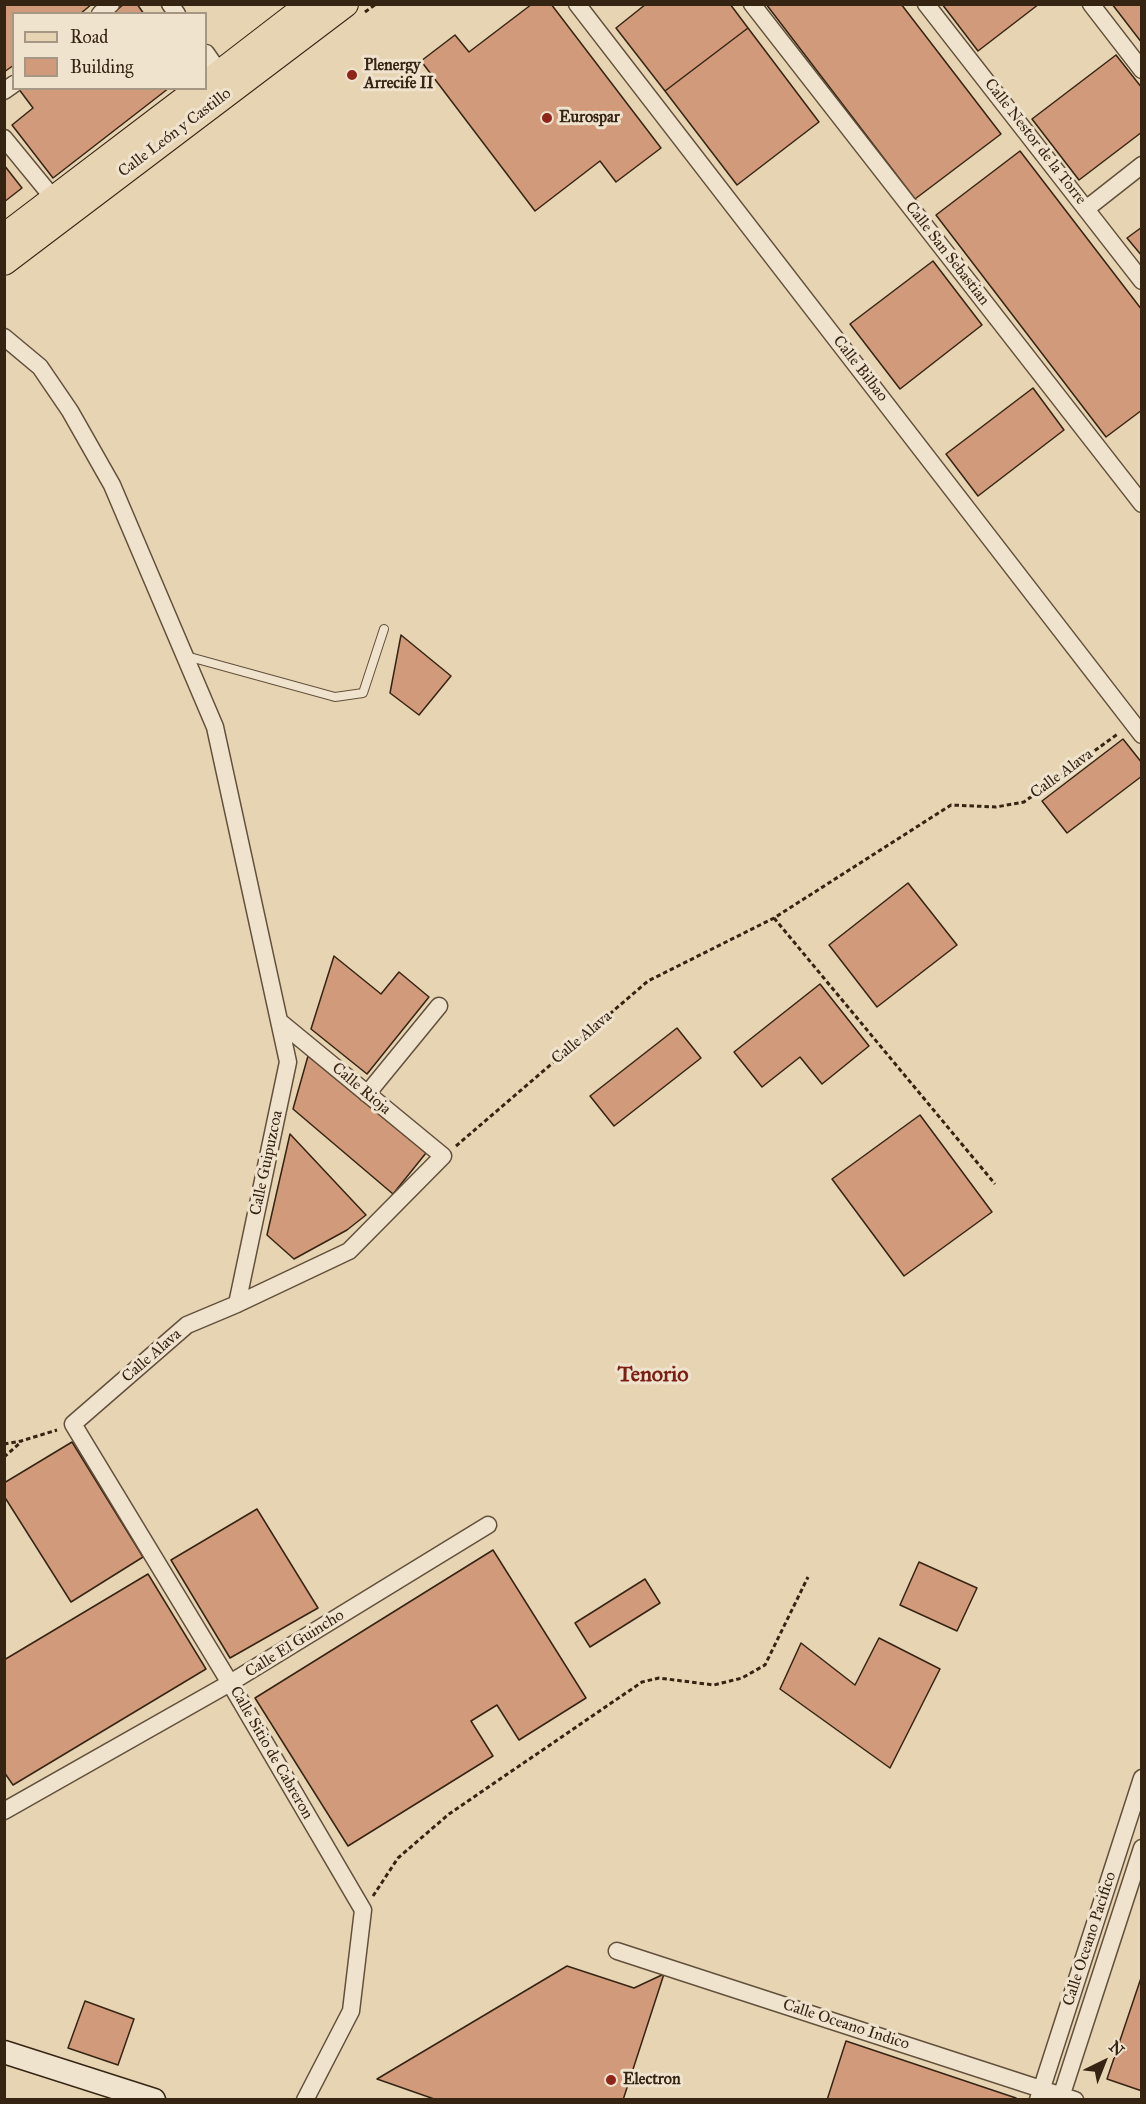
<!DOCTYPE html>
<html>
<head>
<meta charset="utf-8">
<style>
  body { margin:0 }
  #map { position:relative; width:1146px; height:2104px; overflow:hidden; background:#e7d4b3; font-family:"IM FELL Great Primer",serif }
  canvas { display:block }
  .frame { position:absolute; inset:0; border:6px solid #362413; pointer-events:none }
  .legend { position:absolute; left:12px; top:12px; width:195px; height:78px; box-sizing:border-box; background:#efe3ce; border:2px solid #a59783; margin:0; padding:8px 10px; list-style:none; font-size:18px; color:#362413 }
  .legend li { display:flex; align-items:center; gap:12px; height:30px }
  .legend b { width:30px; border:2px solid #a59783 }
  .north { position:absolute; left:1074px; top:2032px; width:60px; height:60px; -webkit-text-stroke:4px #efe3ce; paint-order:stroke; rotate:43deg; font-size:16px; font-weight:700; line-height:24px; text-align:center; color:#362413 }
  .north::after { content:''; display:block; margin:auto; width:21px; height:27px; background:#362413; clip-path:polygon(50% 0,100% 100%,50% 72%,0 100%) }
</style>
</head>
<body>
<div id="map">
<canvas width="1146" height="2104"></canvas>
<div class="frame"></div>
<ul class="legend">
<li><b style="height:8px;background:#e7d4b3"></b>Road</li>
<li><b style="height:16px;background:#d19a7a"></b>Building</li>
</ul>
<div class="north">N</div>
</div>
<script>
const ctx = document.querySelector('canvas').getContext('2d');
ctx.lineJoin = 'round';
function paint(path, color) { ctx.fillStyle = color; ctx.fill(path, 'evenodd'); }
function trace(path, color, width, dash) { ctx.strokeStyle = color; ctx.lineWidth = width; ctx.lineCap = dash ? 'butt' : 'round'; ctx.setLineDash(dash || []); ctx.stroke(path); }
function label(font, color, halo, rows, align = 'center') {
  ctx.font = font + ' "IM FELL Great Primer",serif'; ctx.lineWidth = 6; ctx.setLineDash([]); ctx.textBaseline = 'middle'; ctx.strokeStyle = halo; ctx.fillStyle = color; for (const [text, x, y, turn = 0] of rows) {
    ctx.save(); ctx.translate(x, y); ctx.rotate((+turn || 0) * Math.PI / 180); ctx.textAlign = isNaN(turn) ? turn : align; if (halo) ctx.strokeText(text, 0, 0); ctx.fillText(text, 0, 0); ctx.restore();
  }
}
const building = new Path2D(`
  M4,4H92L80,14H14V65L4,72Z
  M124,4H137L144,14H112Z
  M532,4H551L661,148L616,182L600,161L535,211L421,61L455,35L469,52Z
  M646,4H730L748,28L665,91L616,28Z
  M766,4H901L1001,134L915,199Z
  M942,4H1039L978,51Z
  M1112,4H1142V43Z
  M748,28L819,122L737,185L665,91Z
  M1116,55L1142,88V132L1079,180L1032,119Z
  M18,88H169L53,178L12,125L33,108Z
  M1020,151L1142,310V410L1106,437L936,215Z
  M4,165L22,188L4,202Z
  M1142,227V256L1127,238Z
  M933,261L982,325L900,389L850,324Z
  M1033,388L1064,430L978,496L946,454Z
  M401,635L451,676L419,715L390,693Z
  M1123,739L1142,763V776L1067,833L1042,801Z
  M908,883L957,945L877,1007L829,945Z
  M334,956L381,994L399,972L429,997L367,1074L311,1029Z
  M820,984L869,1046L822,1084L800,1057L762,1087L734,1052Z
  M677,1028L701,1058L614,1126L590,1096Z
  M308,1056L426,1153L393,1194L293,1109Z
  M920,1115L992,1212L904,1276L832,1179Z
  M290,1134L366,1215L347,1230L294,1259L267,1235Z
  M72,1442L143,1557L71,1602L4,1496V1483Z
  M257,1509L318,1608L230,1658L171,1560Z
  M493,1550L586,1698L519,1740L497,1705L471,1721L493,1756L348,1846L255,1698Z
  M919,1562L977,1588L957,1631L900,1605Z
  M148,1574L206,1669L13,1785L4,1772V1660Z
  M645,1579L660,1603L590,1647L575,1623Z
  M879,1638L940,1669L890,1768L780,1689L801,1643L855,1685Z
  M567,1966L634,1988L664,1974L623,2100H437L377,2079Z
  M1142,1975V2091L1107,2079Z
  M85,2001L134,2019L118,2065L68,2048Z
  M846,2041L1016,2098L1015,2100H827Z`);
paint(building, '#d19a7a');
trace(building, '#362413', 1.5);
const service = new Path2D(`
  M186,656L335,697L363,693L384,629`);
const minor = new Path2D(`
  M170,4L177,14
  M577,4L1142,735
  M752,4L1142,504
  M926,4L1142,281
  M1091,4L1142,70
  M100,14L111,4
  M206,53L220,73
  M4,91L14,84
  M4,138L54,199
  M1086,209L1142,165
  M4,337L40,367L70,411L112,485L215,727L288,1062L237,1304
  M279,1021L443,1156L349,1251L237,1304L187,1325L73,1424L230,1683L363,1910L351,2011L305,2100
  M367,1094L439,1006
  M4,1811L230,1683L488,1525
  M617,1951L1075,2100
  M1038,2100L1142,1778
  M1060,2100L1142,1848`);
const secondary = new Path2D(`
  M4,2052L154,2100`);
const primary = new Path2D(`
  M206,84L310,4
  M4,237L200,88
  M4,262L345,4`);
trace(service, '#62503b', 10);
trace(minor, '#62503b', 19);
trace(secondary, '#362413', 25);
trace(primary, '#362413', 28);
trace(new Path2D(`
  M365,12L376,4
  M774,918L995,1184
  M456,1146L648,981L774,918L951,805L996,807L1024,802L1119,733
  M4,1444L21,1441L57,1430
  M4,1457L21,1442
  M373,1896L398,1858L449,1814L642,1682L659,1678L714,1685L742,1678L765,1665L808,1577`), '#362413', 3, [4.5, 3]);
trace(service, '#efe3ce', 8);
trace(minor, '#efe3ce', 16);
trace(secondary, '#efe3ce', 22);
trace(primary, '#e7d4b3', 26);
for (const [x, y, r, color] of [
  [352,75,6,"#8f2418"],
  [547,118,6,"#8f2418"],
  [611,2080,6,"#8f2418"]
]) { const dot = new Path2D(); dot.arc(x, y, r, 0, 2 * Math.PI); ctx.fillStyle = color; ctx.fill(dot); trace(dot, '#efe3ce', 2); }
label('bold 16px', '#362413', '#efe3ce', [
  ["Plenergy",364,66],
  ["Arrecife II",364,84],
  ["Eurospar",559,118],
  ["Electron",623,2080]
], 'left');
label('16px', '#362413', '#efe3ce', [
  ["Calle León y Castillo",175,133,-37],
  ["Calle Nestor de la Torre",1035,142,52],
  ["Calle San Sebastian",947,254,52],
  ["Calle Bilbao",860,369,52],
  ["Calle Alava",1062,774,-36],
  ["Calle Alava",582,1038,-40],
  ["Calle Rioja",361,1089,40],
  ["Calle Guipuzcoa",267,1163,-78],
  ["Calle Alava",152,1356,-41],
  ["Calle El Guincho",295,1644,-32],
  ["Calle Sitio de Cabreron",271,1753,60],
  ["Calle Oceano Pacifico",1090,1939,-72],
  ["Calle Oceano Indico",846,2025,18]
]);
label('bold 22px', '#7a1f14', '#efe3ce', [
  ["Tenorio",653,1376]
]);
</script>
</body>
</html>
